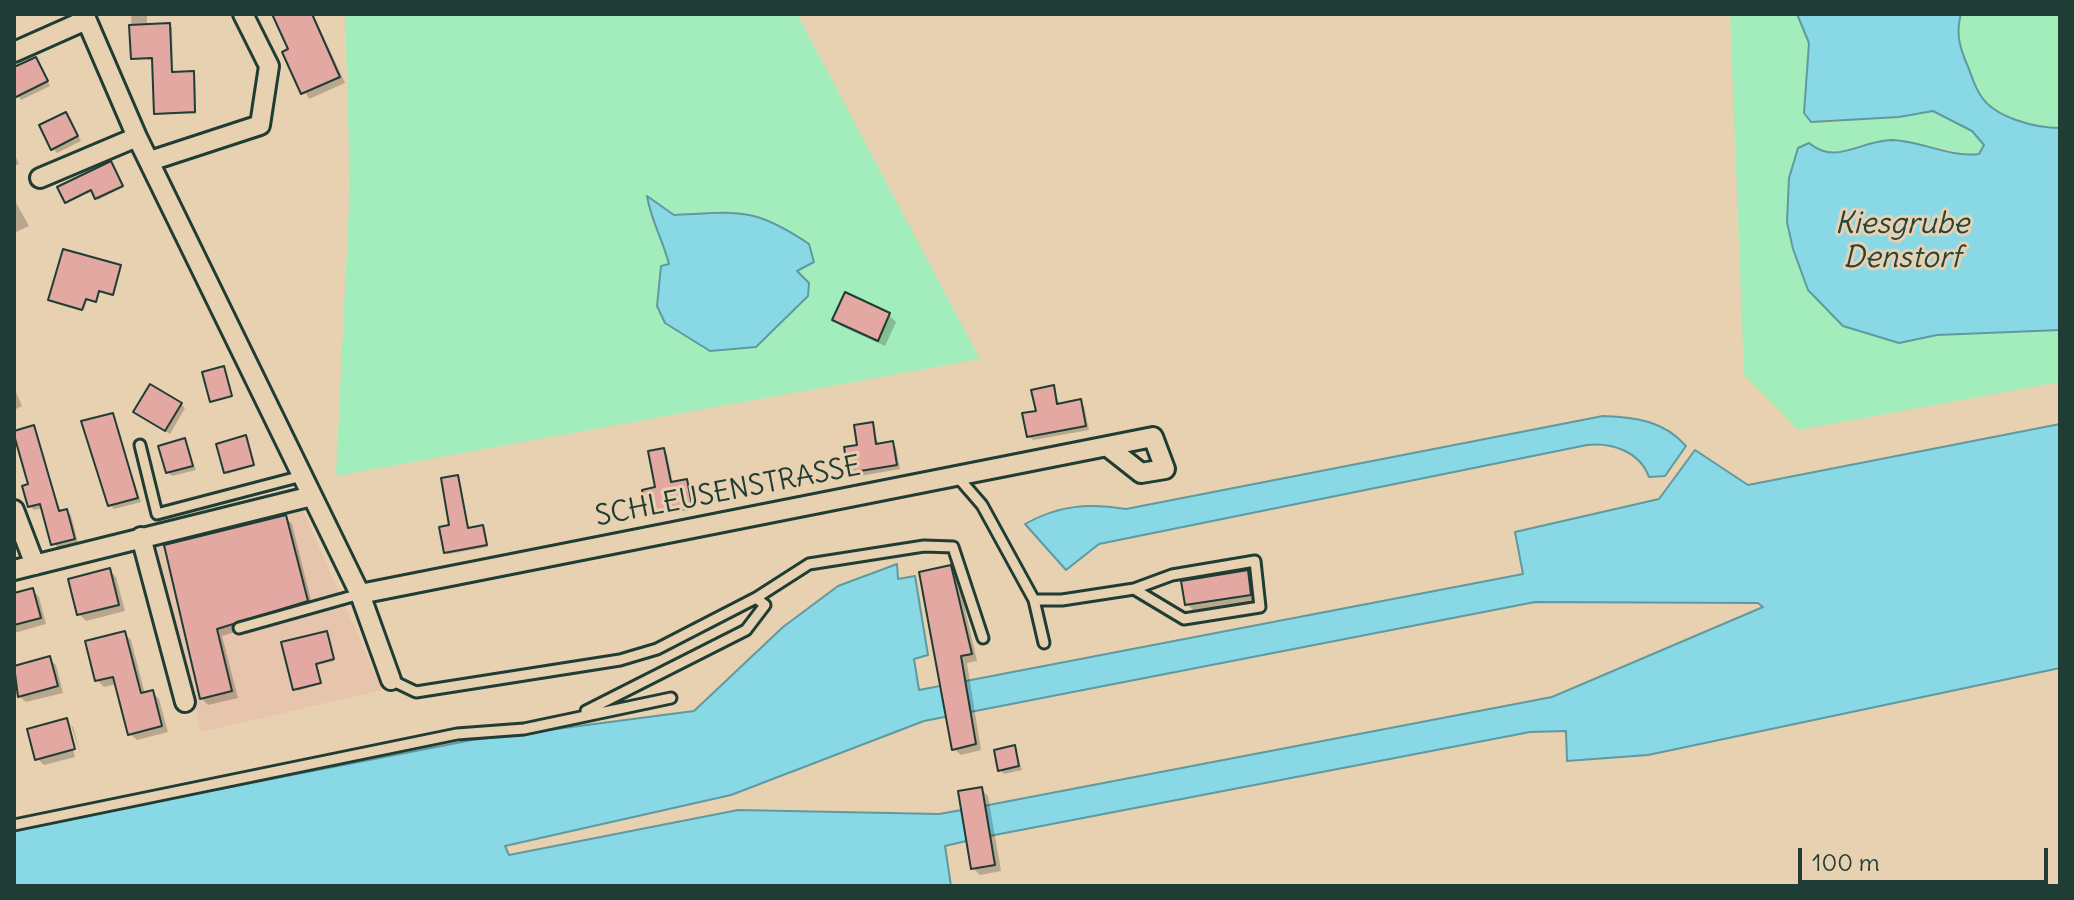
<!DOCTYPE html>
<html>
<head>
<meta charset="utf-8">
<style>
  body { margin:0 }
  #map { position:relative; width:2074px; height:900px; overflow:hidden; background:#e7d1b0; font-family:Delius,sans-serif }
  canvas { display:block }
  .frame { position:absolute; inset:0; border:16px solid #1f3d34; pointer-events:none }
  .scale { position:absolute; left:1798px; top:848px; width:250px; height:36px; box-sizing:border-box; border:4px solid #1f3d34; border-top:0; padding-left:10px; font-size:24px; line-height:28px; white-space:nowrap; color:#1f3d34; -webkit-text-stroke:6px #e7d1b0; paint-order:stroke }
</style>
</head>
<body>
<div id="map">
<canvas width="2074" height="900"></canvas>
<div class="frame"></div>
<div class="scale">100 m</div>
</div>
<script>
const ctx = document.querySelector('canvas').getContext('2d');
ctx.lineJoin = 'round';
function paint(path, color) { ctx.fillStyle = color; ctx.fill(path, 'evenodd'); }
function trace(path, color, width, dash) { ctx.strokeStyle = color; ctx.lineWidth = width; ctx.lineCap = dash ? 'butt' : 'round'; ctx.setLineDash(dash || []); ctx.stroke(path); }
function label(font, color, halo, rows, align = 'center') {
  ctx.font = font + ' Delius,sans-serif'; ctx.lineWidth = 6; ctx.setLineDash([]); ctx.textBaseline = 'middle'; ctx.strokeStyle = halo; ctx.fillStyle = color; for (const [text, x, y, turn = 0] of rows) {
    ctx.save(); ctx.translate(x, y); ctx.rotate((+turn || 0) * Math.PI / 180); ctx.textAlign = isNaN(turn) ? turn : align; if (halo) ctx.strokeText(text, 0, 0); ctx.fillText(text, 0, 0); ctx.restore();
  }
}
paint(new Path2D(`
  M302,508L382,690L201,732L155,546Z`), '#e6c5ac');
paint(new Path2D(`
  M345,14H797L980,359L336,476L350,184ZM721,210L790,313L756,347L741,348L657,306L661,266L669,264L664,242L651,220Z
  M1730,14H1797L1809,43L1804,113L1827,123L1933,111L1972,131L1984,144L1979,154L1966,156L1942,148L1860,145L1840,155L1819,151L1797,160C1777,204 1793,247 1808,290L1899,343L1937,335L2060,330V382L1798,430L1744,375Z
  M1961,14H2060V128C2036,128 1995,118 1981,96C1974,86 1971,73 1966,62C1959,45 1956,32 1961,14Z`), '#a3edbc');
const water = new Path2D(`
  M1797,14H1961C1956,32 1959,45 1966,62C1971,73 1974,86 1981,96C1995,118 2036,128 2060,128V330L1937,335L1899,343L1843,326L1808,290L1793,249L1787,222L1789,178L1798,148L1809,143C1836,166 1861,140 1892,140C1921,141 1952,158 1979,154L1984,145L1972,131L1933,111L1899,117L1811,122L1804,113L1809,43Z
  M647,196L674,215C737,212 753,206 809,244L814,262L797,271L809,283L808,296L756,347L710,351L665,323L657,306L661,266L669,264C663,240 651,221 647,196Z
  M1603,416C1636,417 1664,421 1686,446L1665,476L1649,477C1640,452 1612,442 1587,445L1099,544L1066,570L1025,524C1059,505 1088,503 1126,509Z
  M2060,424V668L1648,755L1567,761L1566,731L1530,732L979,838L945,846L951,886H14V829L472,740L694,711L783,627L838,586L897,564L898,579L915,576L928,655L914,659L919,690L1523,574L1515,532L1659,499L1695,450L1748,485ZM1535,602L1758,603L1763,607L1552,697L973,808L939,814L738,810L509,855L505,846L731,795L924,721Z`);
paint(water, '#89d8e6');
trace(water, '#5f9a9f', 2);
paint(new Path2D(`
  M131,14H147V26L172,27L173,74L195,75L196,114L156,113L154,60L133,58Z
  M274,14H313L345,83L309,99L285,53L290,50Z
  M35,59L50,86L21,100L14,90V69Z
  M66,114L81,141L57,153L53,148Z
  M14,153L19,164L14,166Z
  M112,165L123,187L98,200L93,191L67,202Z
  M14,199L29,226L14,233Z
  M120,267L114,295L100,291L97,303L87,300L84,310L52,301Z
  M889,315L896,322L885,346L841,326L834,320Z
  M14,387L22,406L14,410Z
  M1053,387L1060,405L1080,402L1084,406L1089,430L1033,440L1029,436Z
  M181,404L185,408L170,434L139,416Z
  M112,415L141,502L114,509L110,505Z
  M872,425L879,446L892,443L896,448L900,469L854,477L850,472Z
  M33,428L61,513L66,511L71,515L78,543L57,548L43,508L34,510L30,506Z
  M247,439L254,466L227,474L225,472Z
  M184,441L196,470L172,476L168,472Z
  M663,450L667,454L673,484L686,481L691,485L695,509L652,517L648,513L657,489Z
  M458,477L469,529L483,527L488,547L448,554L445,552Z
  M285,517L292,524L313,608L222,636L238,698L208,705L201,698L190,654Z
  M950,567L957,574L977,661L967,663L981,750L961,755L954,749Z
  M109,570L116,577L125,611L86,621L79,614Z
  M1248,573L1255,579L1257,601L1194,611L1187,604Z
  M32,590L39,597L46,624L14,633V595Z
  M124,633L131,640L145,694L152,692L159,699L168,732L137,740L130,734L117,684L104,687L97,680Z
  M328,635L334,661L317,665L321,684L297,691Z
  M49,659L56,665L63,693L26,702L19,696L14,668Z
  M66,720L73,727L81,756L71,725H67L75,757L44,765L37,758Z
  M1014,748L1022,770L1004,774L1000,770Z
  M981,789L988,796L1001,871L980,875L973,868Z`), '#0003');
const building = new Path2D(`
  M272,14H312L340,77L301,94L282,52L288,49Z
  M170,23L172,72L194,71L195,112L154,114L152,58L131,59L129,25Z
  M36,57L48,81L14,98V67Z
  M66,112L78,136L51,150L39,125Z
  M111,161L123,186L95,199L91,190L65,203L57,187Z
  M63,249L121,265L113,295L99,291L96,302L86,299L82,310L48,300Z
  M845,292L890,313L878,341L832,320Z
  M224,366L232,396L210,402L202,372Z
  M150,384L182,403L165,431L133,412Z
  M1054,385L1057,404L1081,399L1086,426L1027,437L1022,413L1036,411L1031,390Z
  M113,413L138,498L108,506L81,421Z
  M873,422L876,444L893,441L897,465L848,473L844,447L857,445L854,425Z
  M34,425L59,511L67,509L75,539L51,545L40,504L28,507L22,486L28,484L14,435V431Z
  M246,435L254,465L224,473L216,444Z
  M185,438L193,466L166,473L158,446Z
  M664,448L671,482L687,479L692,505L646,514L642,490L655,487L648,451Z
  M458,475L468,528L483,525L487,545L444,553L439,527L449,525L441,478Z
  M286,515L308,601L217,629L232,691L200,699L164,545Z
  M951,565L972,654L961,656L976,744L952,750L919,572Z
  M110,568L119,605L77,615L68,579Z
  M1248,570L1251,595L1185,605L1181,581Z
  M33,588L41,618L14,625V593Z
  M125,631L141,693L153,690L162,726L128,735L113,677L95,681L85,641Z
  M327,631L334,659L316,664L321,683L293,690L281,642Z
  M50,656L58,686L18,697L14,666Z
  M67,718L75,749L35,760L27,729Z
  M1015,745L1019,766L998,771L994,750Z
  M982,787L995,865L971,869L958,791Z`);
paint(building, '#e2a8a1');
trace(building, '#1f3d34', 2);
const service = new Path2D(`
  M140,445L157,514L302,476
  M956,475L982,505L1034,600H1062L1134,589L1172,575L1255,561L1260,607L1184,619L1134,589
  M1034,600L1044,643
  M239,628L360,594
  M391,680L416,692L620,660L657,649L756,598L809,564L924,546L953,547L983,638
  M586,711L746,630L765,605L756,598
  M14,825L457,734L524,729L671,698`);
const minor = new Path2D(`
  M84,14L137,137L360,594L391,680
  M14,52L86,20
  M150,161L260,125L269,66L243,14
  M40,178L137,137
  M14,510L35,565
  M141,537L185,702
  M14,570L312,496
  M360,594L1153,437L1165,469L1141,473L1108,447`);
trace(service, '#1f3d34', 15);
trace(minor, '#1f3d34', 24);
trace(service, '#e7d1b0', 9);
trace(minor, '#e7d1b0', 18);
label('28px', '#1f3d34', '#e7d1b0', [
  ["SCHLEUSENSTRASSE",728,492,-11]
]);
label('italic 30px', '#24453d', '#e7d1b0', [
  ["Kiesgrube",1902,224],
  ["Denstorf",1902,258]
]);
</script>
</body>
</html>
